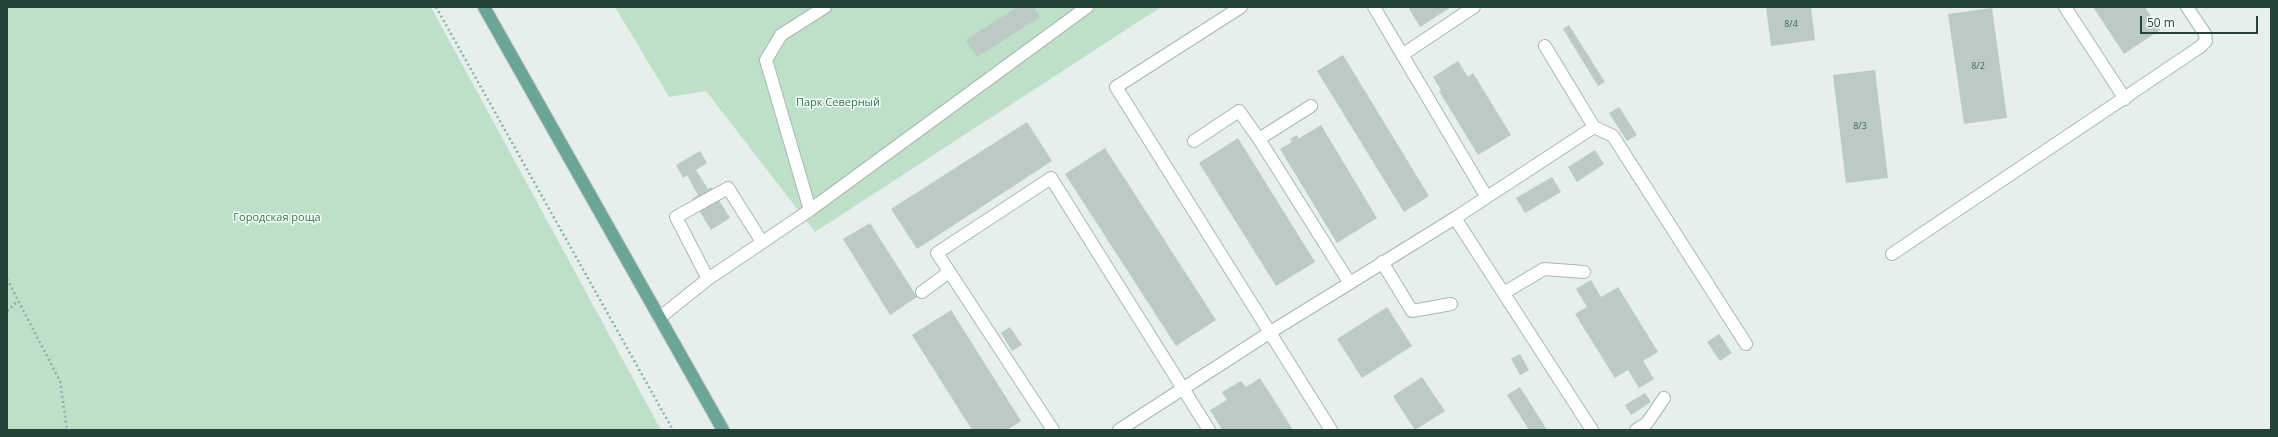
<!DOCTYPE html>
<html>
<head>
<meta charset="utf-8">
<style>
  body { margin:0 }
  #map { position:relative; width:2278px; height:437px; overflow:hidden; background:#e6efeb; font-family:"Open Sans",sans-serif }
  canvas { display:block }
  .frame { position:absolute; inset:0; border:8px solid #24423a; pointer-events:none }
  .scale { position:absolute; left:2140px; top:16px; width:118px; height:18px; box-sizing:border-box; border:2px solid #24423a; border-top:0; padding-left:5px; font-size:12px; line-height:14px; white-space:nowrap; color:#24423a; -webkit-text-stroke:3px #f7fbf9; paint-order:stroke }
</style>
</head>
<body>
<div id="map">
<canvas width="2278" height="437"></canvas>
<div class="frame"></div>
<div class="scale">50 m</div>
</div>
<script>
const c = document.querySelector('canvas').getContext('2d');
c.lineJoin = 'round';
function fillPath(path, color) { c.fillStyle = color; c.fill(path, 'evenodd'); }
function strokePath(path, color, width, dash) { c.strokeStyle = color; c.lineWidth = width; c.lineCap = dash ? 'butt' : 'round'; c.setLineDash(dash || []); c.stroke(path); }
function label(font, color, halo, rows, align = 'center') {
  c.font = font + ' "Open Sans",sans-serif'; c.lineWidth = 3; c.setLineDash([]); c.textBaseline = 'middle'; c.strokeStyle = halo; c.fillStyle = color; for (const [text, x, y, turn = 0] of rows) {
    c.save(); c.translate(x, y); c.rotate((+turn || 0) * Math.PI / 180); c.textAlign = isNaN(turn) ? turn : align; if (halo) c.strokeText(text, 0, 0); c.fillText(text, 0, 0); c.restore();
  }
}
fillPath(new Path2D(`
  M7 7H431L661 430H7Z
  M615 7H1161L815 232 706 91 669 97Z`), '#bfe0c8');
fillPath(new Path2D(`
  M1017 7H1034L1040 17 977 57 966 40Z
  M1408 7H1451L1420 27Z
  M1766 7H1811L1815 40 1771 46Z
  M2093 7H2145L2160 30 2124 54Z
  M1992 8 2007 118 1964 124 1948 14Z
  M1569 25 1605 82 1598 86 1563 29Z
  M1343 55 1429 196 1404 212 1317 71Z
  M1458 61 1468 77 1473 73 1511 135 1478 155 1439 91 1441 90 1433 77Z
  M1875 70 1888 178 1846 183 1833 75Z
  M1619 107 1637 135 1627 141 1609 113Z
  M1027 122 1052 161 917 249 891 209Z
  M1321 125 1377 218 1337 243 1280 149 1292 142 1290 139 1297 135 1298 139Z
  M1238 138 1315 262 1276 286 1199 163Z
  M1105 148 1216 320 1176 346 1065 174Z
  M1595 150 1604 164 1577 182 1568 167Z
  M700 151 707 163 696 170 708 189 711 187 730 218 711 230 692 199 698 195 687 175 683 178 676 165Z
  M1552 177 1561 192 1525 213 1516 198Z
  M870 223 917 297 890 315 843 239Z
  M1591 280 1601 297 1618 287 1658 352 1643 361 1654 379 1639 388 1628 370 1615 378 1575 314 1587 307 1576 289Z
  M1387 307 1412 346 1362 378 1337 339Z
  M951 310 1021 421 1007 430H972L912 335Z
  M1010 327 1022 345 1012 351 1001 333Z
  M1719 334 1732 353 1720 361 1707 342Z
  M1520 354 1529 370 1520 375 1511 359Z
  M1422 377 1445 411 1415 430 1393 396Z
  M1260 378 1293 430H1222L1210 410 1227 400 1222 392 1241 381 1246 387Z
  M1520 387 1547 430H1529L1507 395Z
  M1645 393 1651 402 1631 415 1625 405Z`), '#bbcac4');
const minor = new Path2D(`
  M1241 7 1116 87 1331 430
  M1374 7 1486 196
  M2065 7 2125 99
  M1545 46 1594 127 1613 136 1746 344
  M1402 55 1474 7
  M1259 139 1311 106
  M1194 141 1239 111 1259 139 1349 282
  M810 210 766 60 781 35 825 7
  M1455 218 1592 430
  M1892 254 2200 47 2206 41 2205 34 2187 7
  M1382 262 1412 311 1451 304
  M708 279 676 217 728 188 762 242
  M1507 291 1544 269 1584 272
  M922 292 949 272
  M659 318 708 279 810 210 1087 7
  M1053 430 937 253 1051 178 1209 430
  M1119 430 1269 333 1455 218 1594 127
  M1636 430 1647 423 1664 398`);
const major = new Path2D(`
  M484 7 723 430`);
strokePath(minor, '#a8b8b2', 14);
strokePath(major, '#c2cac8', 14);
strokePath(new Path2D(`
  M436 7 673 430
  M7 279 60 381 67 430
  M7 311 18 301`), '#86b3a5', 2.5, [2, 3]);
strokePath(minor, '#fff', 12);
strokePath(major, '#6aa596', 12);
label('9px', '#4a645c', null, [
  ["8/4",1791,24],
  ["8/2",1978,66],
  ["8/3",1860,126]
]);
label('11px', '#2d7a4b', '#f7fbf9', [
  ["Парк Северный",838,103],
  ["Городская роща",277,218]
]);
</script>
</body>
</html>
